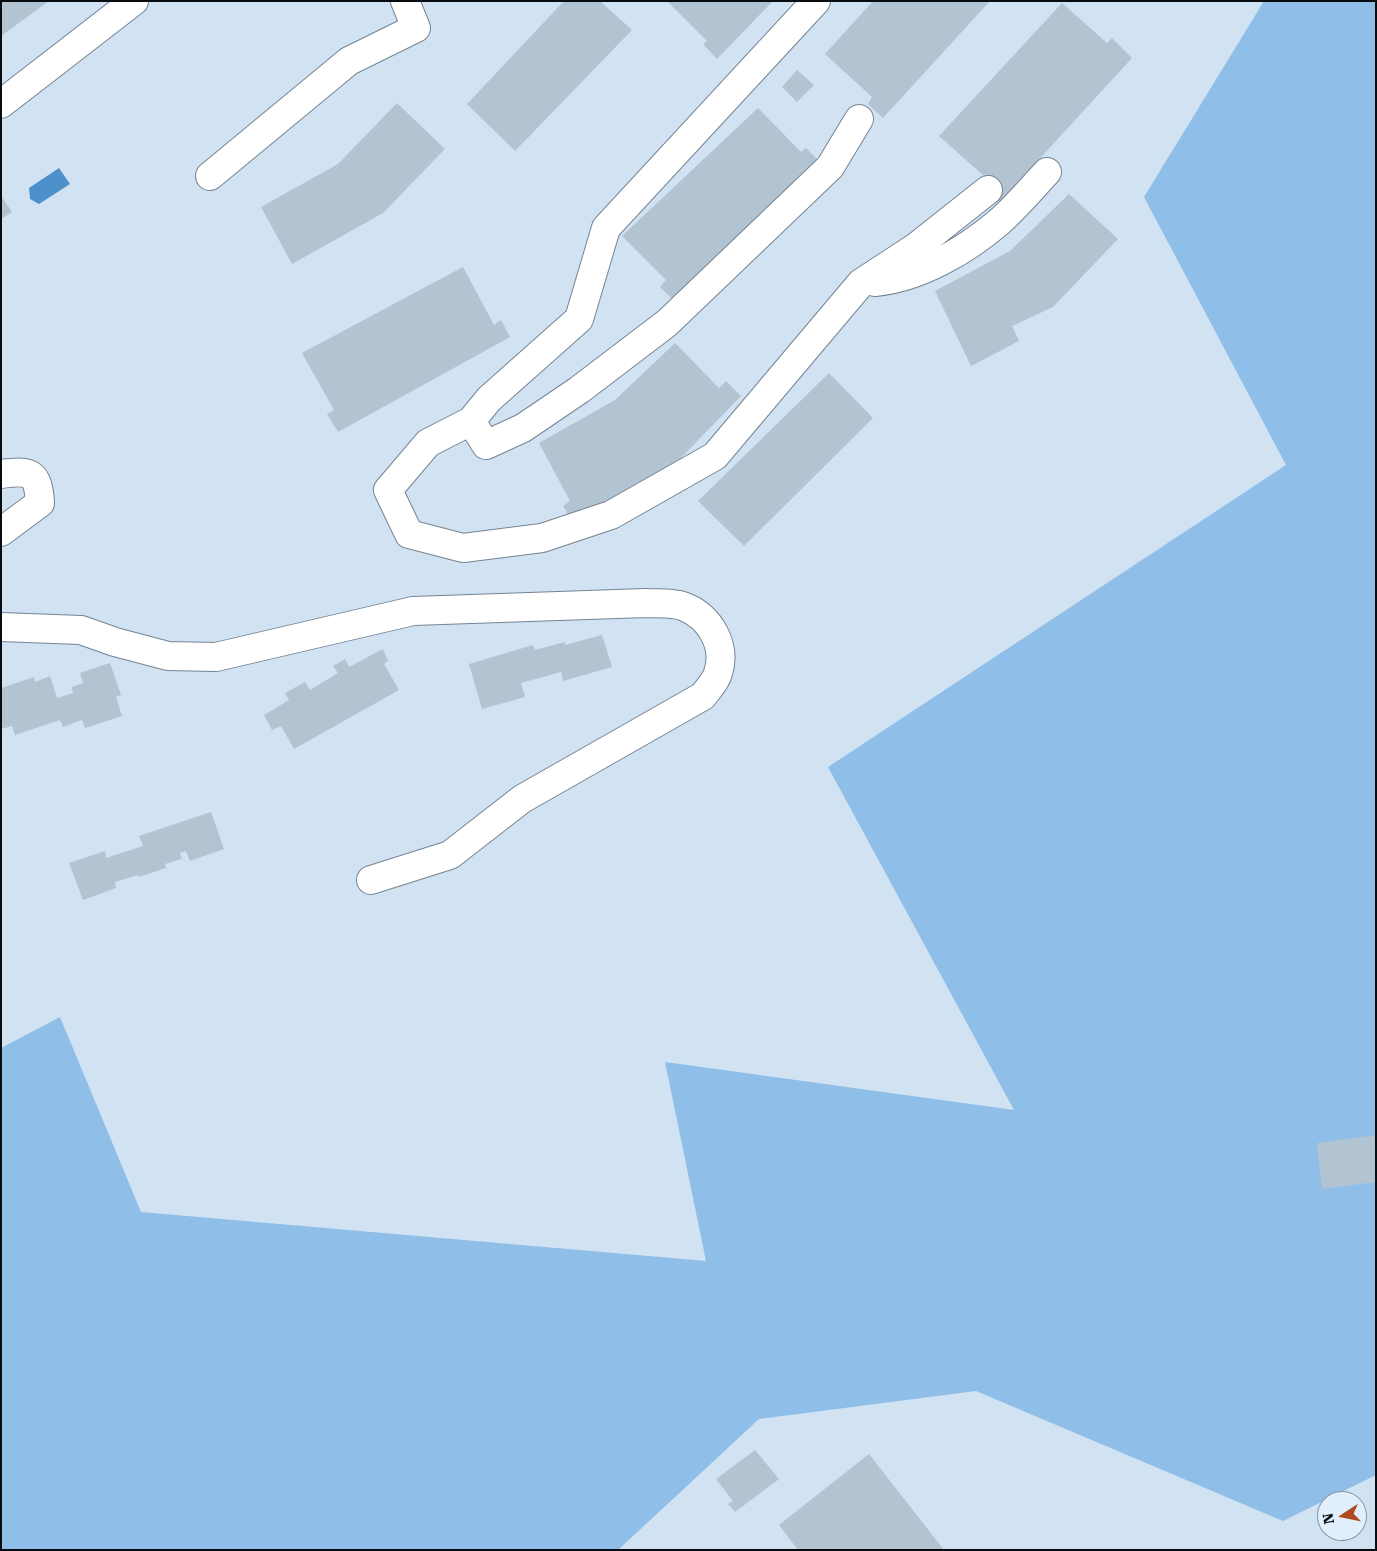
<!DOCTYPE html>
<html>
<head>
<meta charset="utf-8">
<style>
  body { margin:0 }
  #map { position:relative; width:1377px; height:1551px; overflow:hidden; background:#d1e2f2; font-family:"Roboto Serif",serif }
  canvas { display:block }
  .frame { position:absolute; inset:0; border:2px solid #070c11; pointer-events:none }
  .north { position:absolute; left:1317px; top:1491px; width:50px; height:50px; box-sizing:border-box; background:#e1effc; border:1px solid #8a949e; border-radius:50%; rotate:259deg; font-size:14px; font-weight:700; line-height:20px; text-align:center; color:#070c11 }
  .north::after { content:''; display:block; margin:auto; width:18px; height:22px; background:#b04a1f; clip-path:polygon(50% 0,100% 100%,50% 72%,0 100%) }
</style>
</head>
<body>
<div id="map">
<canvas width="1377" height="1551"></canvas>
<div class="frame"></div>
<div class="north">N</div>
</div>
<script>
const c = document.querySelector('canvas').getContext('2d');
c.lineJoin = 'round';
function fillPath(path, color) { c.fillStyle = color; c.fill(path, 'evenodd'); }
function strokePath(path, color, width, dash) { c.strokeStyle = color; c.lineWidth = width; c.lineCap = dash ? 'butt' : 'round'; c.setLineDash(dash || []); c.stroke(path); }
fillPath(new Path2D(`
  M1264 1H1376V1475L1283 1521 976 1391 759 1419 618 1550H1V1048L60 1017 141 1212 706 1261 665 1062 1014 1110 828 767 1286 465 1144 197Z`), '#8fbee8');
fillPath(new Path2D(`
  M59 168 70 184 39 204 30 199 29 188Z`), '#4d91cb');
fillPath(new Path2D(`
  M1 1H49L1 36Z
  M564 1H600L632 30 515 151 467 104Z
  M667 1H773L717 59 703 44 707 41Z
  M873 1H990L883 118 868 104 872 97 825 54Z
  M1062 3 1107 43 1112 38 1132 58 1000 202 979 182 984 176 939 136Z
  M797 70 814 85 797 102 782 87Z
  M397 103 445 149 383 213 292 264 261 207 338 164Z
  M758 108 801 152 806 148 824 166 677 303 660 287 666 280 622 236Z
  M1069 194 1118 239 1053 307 1012 326 1019 341 971 366 935 291 1010 251Z
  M1 196 12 212 1 219Z
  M463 267 494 325 501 320 510 337 338 432 327 414 334 410 302 353Z
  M675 343 719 388 726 381 741 396 672 467 572 522 563 506 570 501 539 443 615 400Z
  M829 373 873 418 744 546 698 501Z
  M602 635 612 667 563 681 561 672 521 683 525 697 482 709 469 664 533 645 535 650 565 642V645Z
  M383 649 388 661 384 664 399 690 294 749 281 726 272 730 264 715 289 700 285 693 305 682 310 690 338 673 333 666 345 659 349 667Z
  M110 663 121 695 116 697 122 716 85 728 82 720 63 727 60 720 15 735 12 726 1 729V688L34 677 35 682 50 676 57 698 73 693 72 687 83 683 80 673Z
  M211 812 224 849 190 861 186 851 180 853 182 859 165 864 166 868 139 877 138 875 115 882 116 888 83 900 69 863 105 851 106 858 143 846 139 836Z
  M1376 1135V1182L1322 1189 1317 1143Z
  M755 1450 779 1479 735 1512 728 1504 733 1501 716 1479Z
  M869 1454 944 1550H798L779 1525Z`), '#b2c3d2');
const minor = new Path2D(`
  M816 1 606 228 579 319 489 399 471 421 486 445 523 428 579 390 667 323 830 167 859 119
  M1 104 134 1
  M210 176 349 61 416 28 405 1
  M875 282C919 278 965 251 999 222 1016 207 1031 189 1047 172
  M471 421 428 443 388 490 409 534 463 548 542 538 611 515 715 456 861 283 916 247 988 190
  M1 474C31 470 38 472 40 503L1 532
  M1 627 81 630 115 642 168 656 216 657 413 611 646 603C657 604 674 602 685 607 710 617 727 646 718 673 716 681 708 689 703 696L522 799 450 855 371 880`);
strokePath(minor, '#758493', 30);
strokePath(minor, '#fff', 28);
</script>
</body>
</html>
